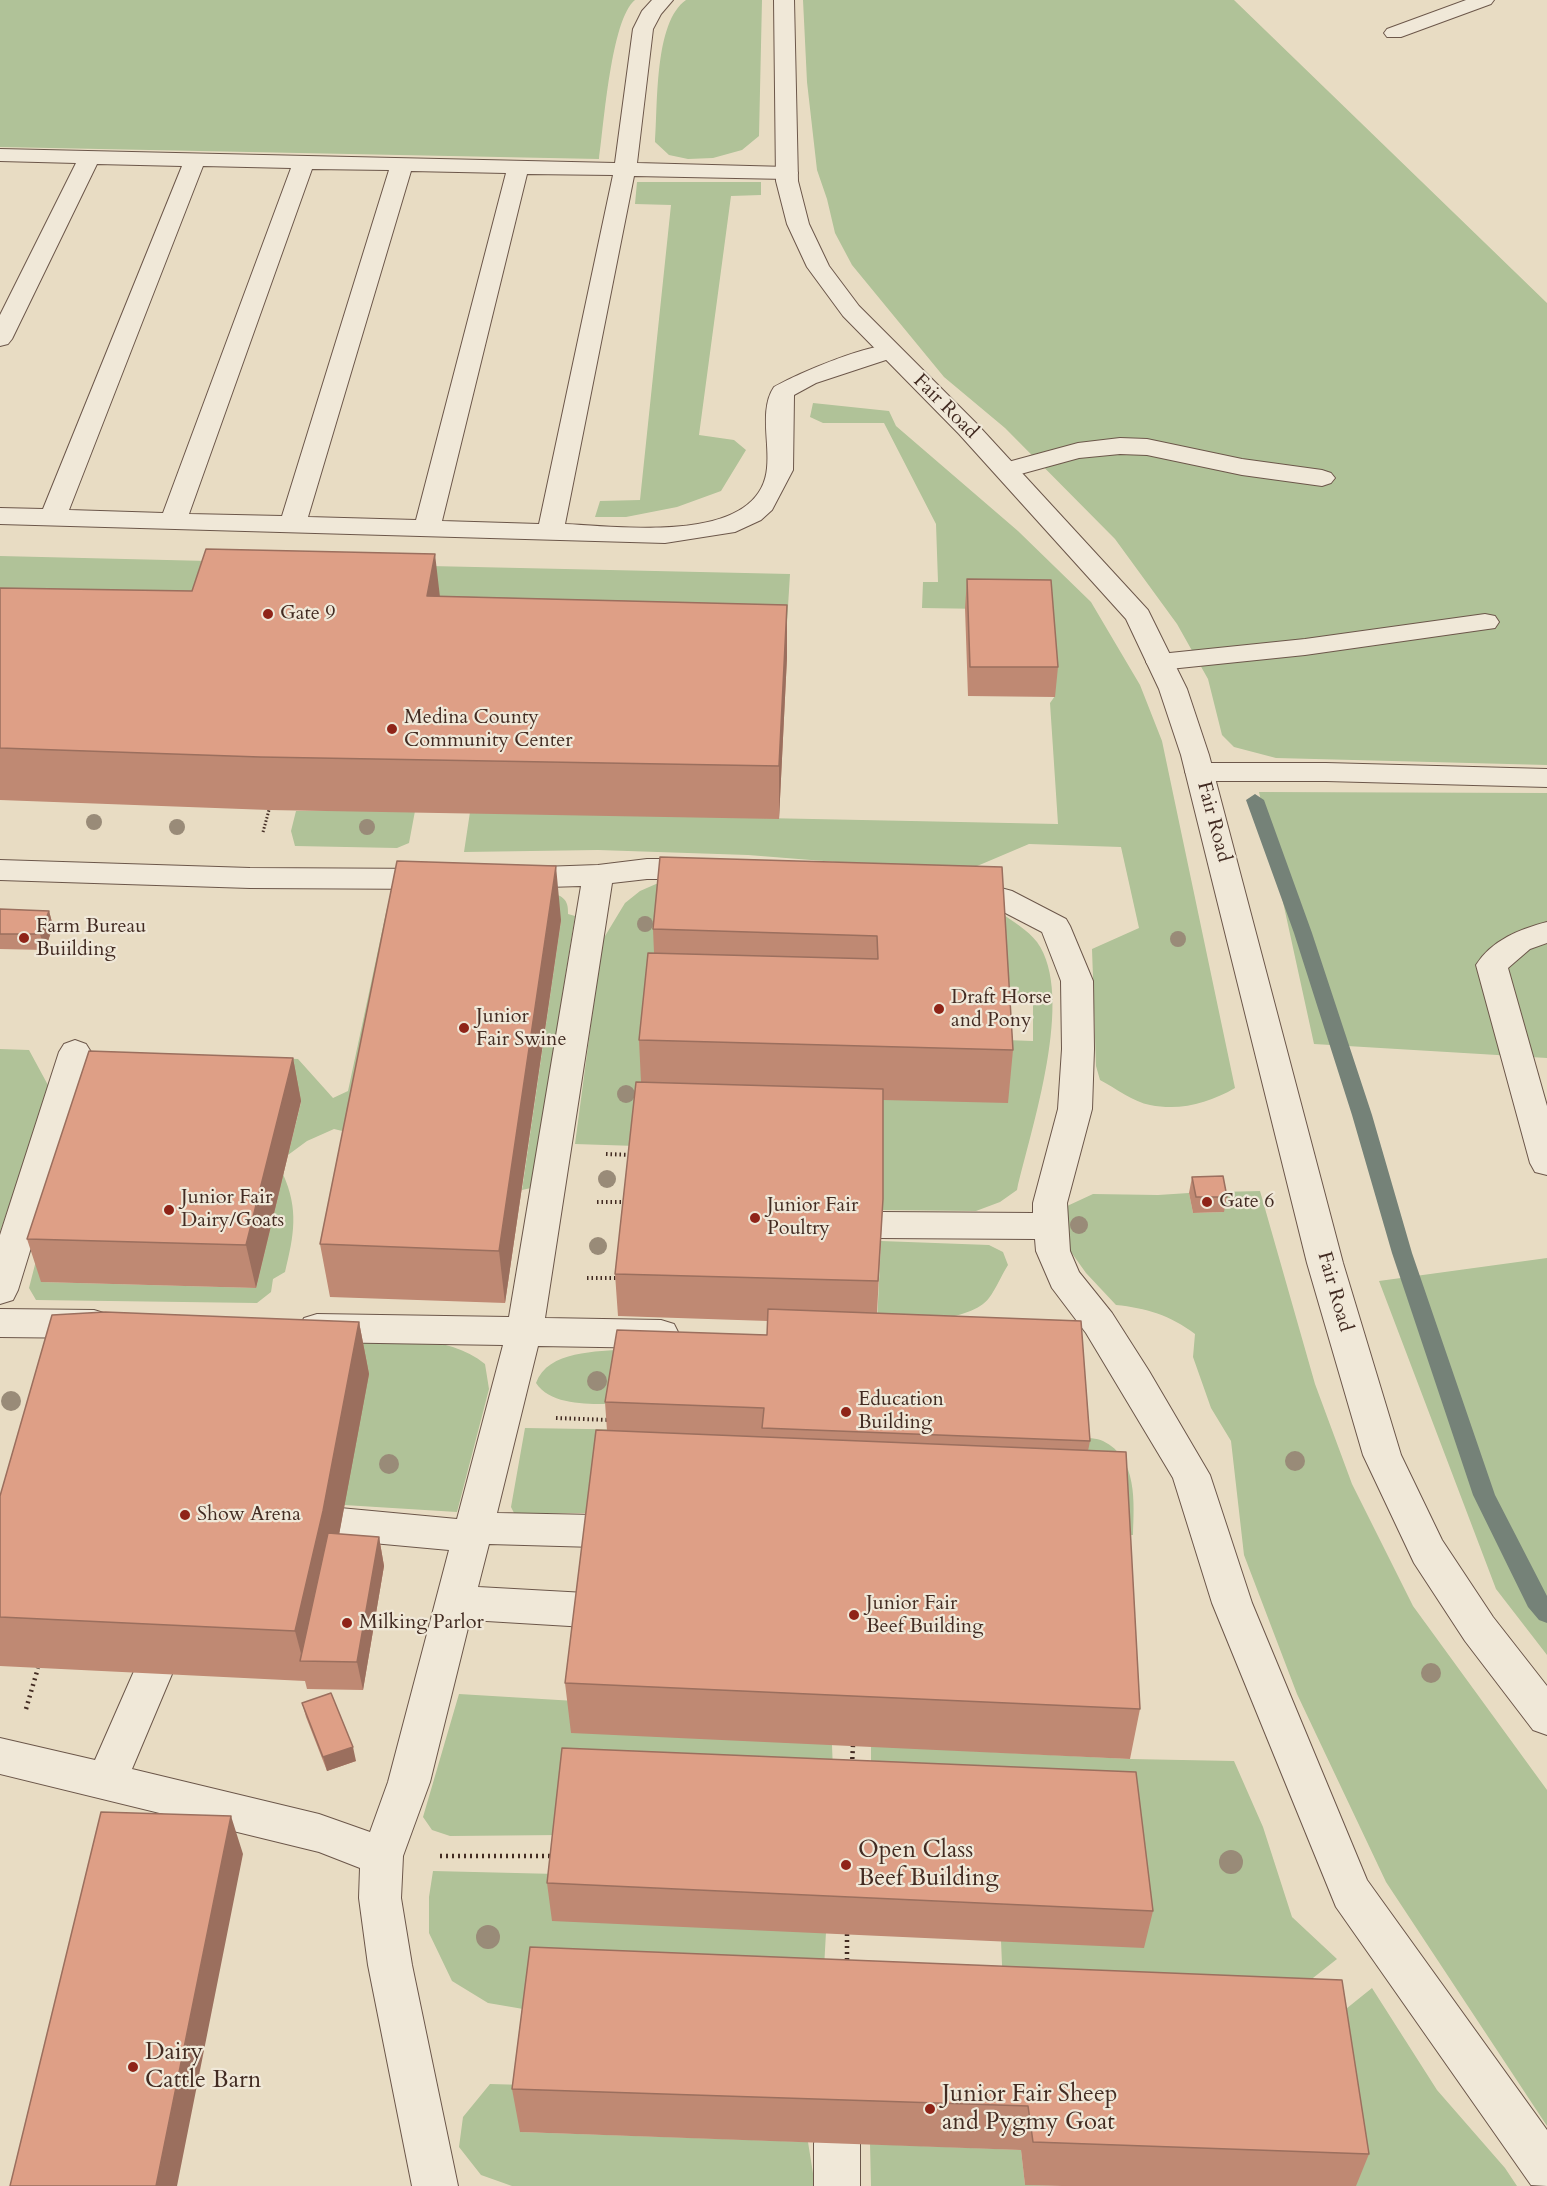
<!DOCTYPE html>
<html>
<head>
<meta charset="utf-8">
<style>
  body { margin:0 }
  canvas { display:block; background:#e8dcc3 }
</style>
</head>
<body>
<canvas width="1547" height="2186"></canvas>
<script>
const c = document.querySelector('canvas').getContext('2d');
c.lineJoin = 'round';
function fillPath(path, color) { c.fillStyle = color; c.fill(path, 'evenodd'); }
function strokePath(path, color, width, dash) { c.strokeStyle = color; c.lineWidth = width; c.lineCap = dash ? 'butt' : 'round'; c.setLineDash(dash || []); c.stroke(path); }
function label(font, color, halo, rows, align = 'center') {
  c.font = font + ' Cardo,serif'; c.lineWidth = 4.5; c.setLineDash([]); c.textBaseline = 'middle'; c.strokeStyle = halo; c.fillStyle = color; for (const [text, x, y, turn = 0] of rows) {
    c.save(); c.translate(x, y); c.rotate((+turn || 0) * Math.PI / 180); c.textAlign = isNaN(turn) ? turn : align; if (halo) c.strokeText(text, 0, 0); c.fillText(text, 0, 0); c.restore();
  }
}
fillPath(new Path2D(`
  M0 0H635C611 19 604 125 599 159L0 147Z
  M686 0H762L759 136 742 150 713 158 688 159 669 155 655 142C658 105 654 22 686 0Z
  M803 0H1234L1547 303V765L1276 758 1234 747 1222 735 1208 679 1177 624 1115 539 1005 428 944 377 852 265 835 233 827 199 817 170 807 82Z
  M637 182H761V195L731 196 699 435 734 440 746 450 721 491 677 507 626 517H595L600 501 640 500 671 205 635 204Z
  M813 403 889 411 896 426 1018 531 1091 602 1140 685 1162 741 1235 1088C1209 1103 1181 1111 1150 1105 1134 1102 1115 1088 1100 1080L1096 1066 1092 949 1139 928 1121 847 1029 844 963 872 748 855 598 850 464 852 470 812 1058 824 1050 703 1055 696 1049 610 922 608 923 582H938L936 524 884 423H823L810 417Z
  M0 556 292 563 281 603 0 612Z
  M385 565 790 574 787 623 709 621 433 648Z
  M1259 792 1547 793V1058L1314 1044Z
  M296 811H415L409 843 397 848 295 846 291 831Z
  M686 881 1001 913C1012 921 1028 930 1037 942 1076 996 1031 1129 1017 1190L1000 1202 976 1211 881 1210 636 1146 575 1144 602 941 625 903 640 891 656 884ZM1002 990 1010 1000 1033 1001V1041L1005 1040Z
  M547 892C561 895 569 898 568 914L575 916 531 1188 522 1190 561 920 363 1136 334 1129 307 1141 288 1155 301 1102 63 1147 92 1051 298 1059 333 1098 348 1091 387 908 423 907Z
  M0 1049 29 1050 49 1087 0 1232Z
  M283 1174C299 1210 294 1235 285 1272L273 1279 271 1292 257 1303 36 1300 29 1288 41 1241V1282L256 1288Z
  M1260 1191 1315 1384 1352 1484 1413 1606 1547 1790V2126L1386 1882 1297 1694 1244 1555 1231 1441 1211 1408 1193 1357 1195 1334C1170 1315 1146 1308 1116 1305L1086 1273 1061 1238 1065 1207 1093 1194 1158 1195 1189 1193 1193 1213 1224 1212 1220 1192Z
  M881 1241 989 1245 1003 1252 1008 1265C1001 1276 996 1289 989 1298 971 1322 904 1323 877 1323Z
  M1547 1258V1655L1496 1589 1379 1281Z
  M341 1336C387 1340 447 1333 485 1364L489 1389 457 1512 344 1505Z
  M627 1349 615 1404C590 1404 551 1406 536 1383 548 1350 597 1352 627 1349Z
  M525 1428 1080 1437C1087 1438 1097 1438 1103 1441 1138 1458 1134 1503 1133 1535L598 1513H514L511 1507Z
  M459 1694 575 1701 832 1745 834 1798 562 1835 450 1836 432 1830 423 1817Z
  M871 1746 1130 1759 1234 1761 1263 1827 1292 1917 1337 1959 1256 2023 1004 2012 1001 1941 871 1799Z
  M433 1871 557 1874 826 1932 822 2004 535 2011 488 2003 452 1981 429 1933V1897Z
  M1372 1988 1437 2090 1505 2168 1517 2186H1350L1326 2025Z
  M490 2084 526 2085 520 2132 808 2142 815 2186H512L481 2175 459 2147 463 2117Z
  M870 2144 1021 2150 1025 2185 1062 2186H871Z`), '#b0c298');
fillPath(new Path2D(`
  M1255 794 1264 800 1312 933 1372 1115 1412 1253 1495 1495 1547 1596V1623L1539 1620 1528 1607 1473 1495 1392 1253 1352 1115 1294 933 1246 800Z`), '#758278');
const lane = new Path2D(`
  M652 0H673L661 14 653 29 637 163 787 167 795 168 798 173 795 178 787 179 634 176 565 524C617 526 760 546 767 468 770 443 759 409 774 387 797 374 875 340 898 346L902 351 898 356 816 383 794 395 793 470 772 510 761 520 735 532 665 543 0 524V508L43 509 182 166 97 164 12 339 8 344 0 346V315L76 163 0 161V149L615 163 633 29 642 11ZM203 166 291 168 163 513 69 510ZM312 169 389 170 282 516 189 514ZM411 171 506 173 416 520 308 517ZM527 174 613 175 539 524 442 521Z
  M1466 0H1494L1491 4 1401 37H1387L1384 33 1387 29Z
  M1120 438 1147 439 1242 459 1322 470 1331 473 1335 478 1331 483 1322 486 1242 475 1147 455 1120 454 1079 458 1006 478 997 475 993 470 997 465 1078 443Z
  M1485 614 1495 616 1499 622 1495 628 1305 655 1160 670 1150 668 1146 662 1150 656 1160 654 1305 639Z
  M1200 763H1326L1547 769V787L1326 781H1200L1190 778 1185 772 1190 766Z
  M647 859H704L715 862 719 869 715 876 704 879H647L612 883 545 1318 661 1320 674 1324 679 1334 674 1344 661 1348 538 1346 497 1513 595 1515 609 1520 614 1531 609 1542 595 1547 489 1544 478 1587 586 1593 600 1598 606 1610 600 1622 586 1627 470 1620 430 1782 403 1856 401 1898 412 1965 458 2186H412L368 1965 359 1898 360 1868 319 1852 0 1774V1738L95 1760 138 1662 152 1656 166 1662 172 1674 132 1769 319 1814 370 1832 388 1782 449 1550 340 1540 326 1535 321 1524 326 1513 340 1508 457 1519 503 1345 317 1342 304 1338 299 1328 304 1318 317 1314 509 1317 581 886 513 888 502 885 498 878 502 871 513 868 598 865Z
  M0 860 250 868 437 869 448 872 452 879 448 886 437 889 250 888 0 880Z
  M961 877 1012 891 1066 919 1070 926 1093 981 1094 1049 1092 1109 1067 1203 1070 1251 1079 1272 1112 1313 1149 1371 1210 1475 1252 1603 1367 1880 1547 2130V2186L1531 2185 1336 1907 1212 1603 1173 1478 1086 1333 1052 1288 1036 1251 1035 1239 881 1238 869 1234 864 1225 869 1216 881 1212 1033 1213V1203L1058 1109 1062 1049 1061 981 1042 932 990 905 950 894 946 887 950 880Z
  M1547 922V943L1530 949 1508 968 1547 1106V1175L1535 1172 1530 1163 1476 965C1492 940 1520 929 1547 922Z
  M75 1040 86 1044 91 1052 18 1290 13 1300 0 1304V1235L59 1052 64 1044Z
  M0 1309 94 1310 107 1314 112 1324 107 1334 94 1338 0 1337Z
  M837 2120 853 2127 860 2143V2186H814V2143L821 2127Z`);
const street = new Path2D(`
  M774 0H794L798 181 809 224 829 266 859 306 977 424 1148 610 1187 689 1209 755 1343 1263 1401 1455 1442 1540 1493 1617 1547 1686V1735L1533 1730 1465 1641 1414 1563 1363 1455 1307 1263 1181 755 1159 689 1126 619 959 434 843 316 807 267 787 224 776 181Z`);
strokePath(lane, '#6c574a', 2);
strokePath(street, '#6c574a', 2);
strokePath(new Path2D(`
  M263 832 269 810`), '#422b22', 3, [1.5, 2]);
strokePath(new Path2D(`
  M606 1154 632 1155
  M597 1202H626
  M587 1278H618
  M556 1418 609 1420`), '#422b22', 4, [1.5, 3]);
strokePath(new Path2D(`
  M26 1709 38 1668
  M852 1765 853 1745
  M440 1856H553
  M847 1934V1964`), '#422b22', 4.5, [2, 4]);
fillPath(lane, '#f0e8d8');
fillPath(street, '#f0e8d8');
c.fillStyle = '#998b78';
for (const [x, y, r] of [
  [94,822,8],
  [177,827,8],
  [367,827,8],
  [645,924,8],
  [1178,939,8],
  [626,1094,9],
  [607,1179,9],
  [1079,1225,9],
  [598,1246,9],
  [597,1381,10],
  [11,1401,10],
  [1295,1461,10],
  [389,1464,10],
  [1431,1673,10],
  [1231,1862,12],
  [488,1937,12]
]) { c.beginPath(); c.arc(x, y, r, 0, 2 * Math.PI); c.fill(); }
fillPath(new Path2D(`
  M967 579 1058 667 1055 697 968 696 965 608Z
  M0 588 440 596 787 605V657L779 819 269 810 0 800Z
  M1002 867 1013 1050 1008 1103 883 1100V1199L877 1313 1090 1441 1088 1451 1140 1709 1130 1759 571 1733 565 1683 607 1431 605 1402 767 1335 768 1321 618 1316 615 1274 641 1082 639 1040 654 953 653 929Z
  M0 909 49 911 53 926 45 950 0 949Z
  M561 920 505 1303 330 1297 320 1244Z
  M293 1058 301 1101 256 1288 41 1282 27 1239Z
  M1192 1177 1227 1197 1224 1212 1193 1213 1189 1193Z
  M359 1322 369 1374 339 1534 379 1537 384 1566 363 1690 307 1689 305 1681 0 1666V1496Z
  M302 1703 356 1761 327 1771 306 1717Z
  M547 1883 1153 1911 1144 1948 552 1921Z
  M530 1947 1369 2154 1356 2186H1062L1025 2185 1021 2150 520 2132 512 2089Z`), '#bf8973');
fillPath(new Path2D(`
  M435 554 441 606 427 596Z
  M787 605V657L779 819V766Z
  M556 866 561 920 505 1303 499 1251Z
  M49 911 53 926 45 950 40 934Z
  M293 1058 301 1101 256 1288 246 1245Z
  M359 1322 369 1374 334 1562 303 1661 295 1631Z
  M379 1537 384 1566 363 1690 357 1662Z
  M353 1747 356 1761 327 1771 323 1757Z
  M231 1816 243 1854 177 2186H156Z`), '#9b6f5e');
const building = new Path2D(`
  M206 549 435 554 427 596 787 605 779 766 260 757 0 748V588L192 591Z
  M967 579 1051 580 1058 667H970Z
  M660 857 1002 867 1013 1050 639 1040 648 953 878 959 877 936 653 929Z
  M397 861 556 866 499 1251 320 1244Z
  M0 909 49 911 40 934H0Z
  M89 1051 293 1058 246 1245 27 1239Z
  M636 1082 883 1089V1199L878 1281 615 1274Z
  M1223 1176 1227 1197H1196L1192 1177Z
  M768 1309 1081 1321 1090 1441 762 1428 764 1408 605 1402 617 1330 767 1335Z
  M105 1312 359 1322 323 1511 295 1631 0 1617V1496L52 1315Z
  M596 1430 1126 1452 1140 1709 565 1683Z
  M328 1533 379 1537 357 1662 300 1661Z
  M331 1693 353 1747 323 1757 302 1703Z
  M562 1748 1136 1772 1153 1911 547 1883Z
  M101 1812 231 1816 156 2186H10Z
  M530 1947 1342 1980 1369 2154 1033 2142 1028 2106 512 2089Z`);
fillPath(building, '#de9f86');
strokePath(building, '#9b6f5e', 1.5);
for (const [x, y, r, color] of [
  [268,614,6,"#8f2418"],
  [392,729,6,"#8f2418"],
  [24,938,6,"#8f2418"],
  [939,1009,6,"#8f2418"],
  [464,1028,6,"#8f2418"],
  [1207,1202,6,"#8f2418"],
  [169,1210,6,"#8f2418"],
  [755,1218,6,"#8f2418"],
  [846,1412,6,"#8f2418"],
  [185,1515,6,"#8f2418"],
  [854,1615,6,"#8f2418"],
  [347,1623,6,"#8f2418"],
  [846,1865,6,"#8f2418"],
  [133,2067,6,"#8f2418"],
  [930,2109,6,"#8f2418"]
]) { const dot = new Path2D(); dot.arc(x, y, r, 0, 2 * Math.PI); c.fillStyle = color; c.fill(dot); strokePath(dot, '#f0e8d8', 2); }
label('20px', '#422b22', '#f0e8d8', [
  ["Fair Road",945,407,45],
  ["Fair Road",1213,822,75],
  ["Fair Road",1334,1292,74]
]);
label('20px', '#422b22', '#f0e8d8', [
  ["Gate 9",280,614],
  ["Medina County",404,718],
  ["Community Center",404,741],
  ["Farm Bureau",36,927],
  ["Buiilding",36,950],
  ["Draft Horse",951,998],
  ["and Pony",951,1021],
  ["Junior",476,1017],
  ["Fair Swine",476,1040],
  ["Junior Fair",181,1198],
  ["Dairy/Goats",181,1221],
  ["Gate 6",1219,1202],
  ["Junior Fair",767,1206],
  ["Poultry",767,1229],
  ["Education",858,1400],
  ["Building",858,1423],
  ["Show Arena",197,1515],
  ["Junior Fair",866,1604],
  ["Beef Building",866,1627],
  ["Milking Parlor",359,1623]
], 'left');
label('24px', '#422b22', '#f0e8d8', [
  ["Open Class",858,1851],
  ["Beef Building",858,1879],
  ["Dairy",145,2053],
  ["Cattle Barn",145,2081],
  ["Junior Fair Sheep",942,2095],
  ["and Pygmy Goat",942,2123]
], 'left');
</script>
</body>
</html>
